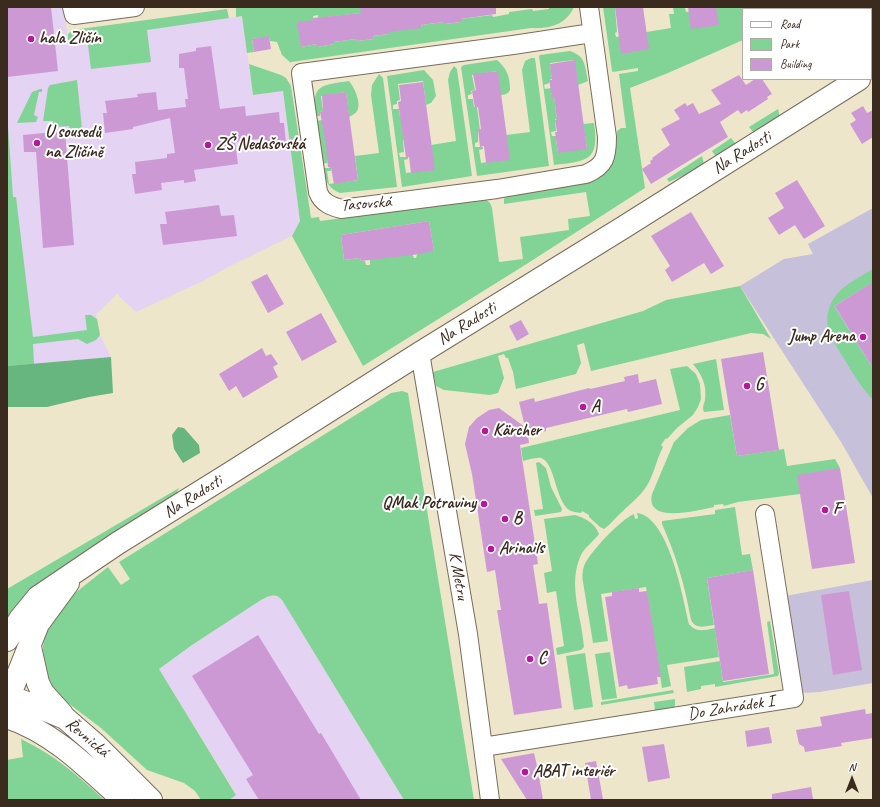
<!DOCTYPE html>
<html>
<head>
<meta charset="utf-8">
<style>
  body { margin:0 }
  #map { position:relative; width:880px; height:807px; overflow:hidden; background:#eee6cb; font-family:Caveat,sans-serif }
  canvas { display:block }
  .frame { position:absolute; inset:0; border:8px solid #3b2a1e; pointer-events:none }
  .legend { position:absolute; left:742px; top:8px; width:130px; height:72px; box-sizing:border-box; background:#fff; border:1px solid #b1aaa5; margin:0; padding:5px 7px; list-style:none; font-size:12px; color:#3b2a1e }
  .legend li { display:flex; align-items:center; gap:8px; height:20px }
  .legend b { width:20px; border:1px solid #b1aaa5 }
  .north { position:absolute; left:832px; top:759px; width:40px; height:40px; -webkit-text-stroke:3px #fff; paint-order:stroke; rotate:0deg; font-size:11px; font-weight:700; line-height:16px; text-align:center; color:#3b2a1e }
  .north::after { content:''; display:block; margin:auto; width:14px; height:18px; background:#3b2a1e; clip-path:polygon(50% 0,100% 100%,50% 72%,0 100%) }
</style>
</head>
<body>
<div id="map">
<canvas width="880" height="807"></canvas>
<div class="frame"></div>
<ul class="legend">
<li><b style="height:5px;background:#fff"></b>Road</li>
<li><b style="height:11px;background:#81d496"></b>Park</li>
<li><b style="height:11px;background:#cd99d4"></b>Building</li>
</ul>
<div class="north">N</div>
</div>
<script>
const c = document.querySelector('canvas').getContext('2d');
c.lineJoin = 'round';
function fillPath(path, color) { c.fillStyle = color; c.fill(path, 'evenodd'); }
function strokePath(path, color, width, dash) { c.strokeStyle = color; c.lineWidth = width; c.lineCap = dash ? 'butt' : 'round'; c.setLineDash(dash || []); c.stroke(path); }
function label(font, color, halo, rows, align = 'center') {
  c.font = font + ' Caveat,sans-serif'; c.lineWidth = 4; c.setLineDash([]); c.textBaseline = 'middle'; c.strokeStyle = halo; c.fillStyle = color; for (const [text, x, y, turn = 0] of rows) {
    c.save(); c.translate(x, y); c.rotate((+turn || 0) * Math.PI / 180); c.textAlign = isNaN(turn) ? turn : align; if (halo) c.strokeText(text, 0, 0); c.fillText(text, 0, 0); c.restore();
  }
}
fillPath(new Path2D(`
  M7 7H64L68 40 242 16 253 95 283 91 300 221 292 236 228 267 203 281 136 312 117 294 96 315 100 335 111 357 7 366Z
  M271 596 280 597 282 600 404 800H229L236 794 159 669 192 645 261 600Z`), '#e4d3f2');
fillPath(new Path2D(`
  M873 208V498L841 442 740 286 784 259 813 254 808 244Z
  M873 580V683L820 692 802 693 785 596Z`), '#c6c0da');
fillPath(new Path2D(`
  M240 7H385L361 13 318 18V15L313 16 314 20 301 47 317 44V47L334 44V42L356 39 357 41 374 39 373 36 389 34V30L422 27 421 25 444 22 445 24 461 22V19L492 15 493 17 509 14V12L532 9 533 11 549 9V7H574C566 25 549 29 531 28L291 62V63L282 55 277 42 270 41 269 37 252 39 254 52 247 53 242 16 236 17V8Z
  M603 7H615L617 32 615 33 616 37 671 28 669 14H674L673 7H687L685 8 686 12 722 7H816L813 9H743V40L668 73 630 88 645 188 525 265 363 366 292 236 300 221 283 91 253 95 249 64 281 75 286 78 291 86 311 218 319 217 320 221 485 199 490 203 492 208 499 262 523 259 520 237 569 230 568 219 590 216 586 192 504 204V199L509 193 612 160 616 146 617 131 621 128H626L619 74 638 71V68L613 72 612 71ZM429 221 434 251H418L416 258H414L412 254 370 259V265H366L365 261H361L360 258 344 260 341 235Z
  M227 9 229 18 147 30 151 62 91 69 87 37 68 40V34L73 30Z
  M570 51C586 56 585 67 588 81L578 85 574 60 550 63 552 79 549 80V83L544 85 545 89 551 88 552 96H554L557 119H555L556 131 551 132 552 136H557L556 140 558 152 587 148 583 124 594 123C600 162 586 161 554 165L539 56 540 55Z
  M531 58H535L549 166 477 176 461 67 464 65 497 60C507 69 510 76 510 90 508 94 505 95 500 95L497 71 472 75 475 90 471 91 472 94 468 95V99H473L474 107H477L480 130H478V142L475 143V147H483V149L479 150 481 163 509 159 506 135 530 132 522 70 525 61Z
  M454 66 457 69 472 176 402 187 387 76 424 70 433 80 436 96 431 103 426 105 423 81 398 84 400 100 397 101V104L393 105V109H399L400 117H403L405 140H403L404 152 399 153 400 157H408V159L404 160 406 173 434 169 431 145 456 141 448 80 450 72Z
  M379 74 383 78 397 187 340 193C329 189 324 180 323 168H331V171H327L329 184 358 180 355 156 379 153 371 95 372 85Z
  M77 80 82 129 81 131 70 132 69 126 54 127 53 121H43L48 88 50 85Z
  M349 81C354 87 362 103 357 111 355 114 352 115 349 117L346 92 321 96 323 111 320 112V116H316C310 84 323 85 349 81Z
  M40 89H42V92H39L34 115 38 117 36 122 17 123 32 92Z
  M778 109 780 117 754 133 749 127Z
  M7 112 13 197H16L33 337 87 330 85 315H91L97 319 100 335 96 340 87 344 78 339 33 344 34 364 7 366Z
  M322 120 329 151 327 163 322 164 316 121Z
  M731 138 736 144 716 157 712 151Z
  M702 156 704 164 691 172 669 182 667 179Z
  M873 269V282L834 306 873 369V400C861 387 852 372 843 357 838 349 832 340 829 330 825 320 828 307 834 298 843 285 860 277 873 269Z
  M740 286 771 339 763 334 751 333 591 371 584 343 577 345 581 363 576 374 516 389 513 372 508 358H506L504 354 498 356 504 378 498 393 490 395 444 390 436 386 433 372 643 311 666 300Z
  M716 359 724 410 704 412C702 408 704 404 705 400 707 385 702 375 693 364Z
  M687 366 696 374 700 384 701 399 698 407 693 415 677 428 667 439 666 438 661 445 663 447C657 458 655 470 649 482 643 494 632 502 622 512 616 517 611 524 604 529L600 527 589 517V515L582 511 581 513C577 512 572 512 569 510 555 500 555 462 541 458 536 457 528 460 523 461L521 448 680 410 670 369Z
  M402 391 408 393 474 800H404L282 600C276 592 268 596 261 600L192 645 159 669 236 795 229 800H201L195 791 184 783 147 770 101 728 68 703 53 687 44 668 43 647 46 632 61 609 75 593 108 567 121 585 130 579 119 562 391 393Z
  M730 415 737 456 784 449 787 466 835 459 840 468 800 494 738 502 724 506 723 504 714 505V507C698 510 645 525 652 494L674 442 688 428 701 420Z
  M539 462 546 468 551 487 562 509 561 512 535 516 534 510 543 509 536 463Z
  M179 488 175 496 27 593 7 617V589Z
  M735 507 742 555 750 554 753 570 707 578 714 625C705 626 696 630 691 620 685 586 676 555 662 524V521L715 514V510Z
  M637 513C669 517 683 598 689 624 696 633 705 630 715 628L719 657 667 665 671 686 662 688 646 587 601 594 608 641 593 643 583 582C582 577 582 572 584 566 589 553 621 519 634 514L635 519 638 518Z
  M575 515C585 518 595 523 599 534 594 541 585 547 581 555 567 585 582 616 584 647L581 650 557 655 556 648 564 646 556 591 547 593 544 573 552 571 544 519Z
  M770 621 779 673 778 676 715 687V684L701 686V689L687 692 684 667 720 661 723 682 774 674 767 622Z
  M610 652 617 698 602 700 595 654Z
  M585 653 593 707 574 710 566 656Z
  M673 690 674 693 601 705V702Z
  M675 699V706L673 708 655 711 654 702Z
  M21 739C53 754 79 776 104 800H7V760L23 757Z`), '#81d496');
fillPath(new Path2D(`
  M111 357 113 393 89 397 47 407H7V366Z
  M178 427 184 428 199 445 200 453 183 463 174 449 172 435Z`), '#68b67f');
fillPath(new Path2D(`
  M7 7H51L58 71 7 77Z
  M373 7H496V14L461 19V22L444 24V22L421 25 422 28 389 32V34L373 36 374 39 357 41 356 39 334 42V44L317 47V44L301 47 297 22 314 20 313 18 361 13 360 8Z
  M615 7H643L649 49 621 54Z
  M688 7H716L719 25 691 29Z
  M269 36 271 49 254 52 252 39Z
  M211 46 220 109 245 106 246 116 279 112 280 123H284L286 143 259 146 258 139 235 142 238 164 194 170 196 181 184 183V180L161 183 162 190 135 194 132 174H136L135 162 167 158V154L175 153 170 118 133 127V129L105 133 103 113H107L105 101 138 97 137 94 156 92 158 110 186 107 185 99H188L184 68H179V54L196 51V48Z
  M575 60 587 149 558 153 555 132H557L555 120 557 119 554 97H552L549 80H552L550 64Z
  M498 71 510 160 486 163 484 146 480 147 478 130 481 129 478 107 475 108 472 91 476 90 473 74Z
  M739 75 746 85 755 79H762L772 94 767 97 768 99 748 112 747 110 741 114 738 110 720 122 728 137 651 184 642 169 651 163 650 161 653 159 652 158 670 145 661 129 680 119 674 110 685 103 687 106 693 103 699 114 721 104 711 90Z
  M423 82 435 170 411 173 409 157 406 158 398 102 401 101 399 85Z
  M346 92 358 180 334 184 331 168 328 167 326 150 327 151 320 112 323 111 322 95Z
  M863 106 867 113 873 110V137L862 144 850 124 856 120 851 113Z
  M65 131 74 245 43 248 36 152H24L23 135Z
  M797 180 825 226 804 239 795 225 779 235 768 218 784 208 775 193Z
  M219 205 221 216 234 215 237 236 163 245 160 224H167L165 212Z
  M691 212 724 266 711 274 704 263 672 282 665 270 670 266 651 236Z
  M429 221 434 251 413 255 361 261 360 258 344 260 341 235Z
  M267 274 284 304 268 313 251 282Z
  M873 282V368L835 306Z
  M321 313 337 342 302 361 286 332Z
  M521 320 529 334 517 341 509 326Z
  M262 348 266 356 271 354 278 364 273 367 278 377 243 398 236 386 229 391 219 374Z
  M763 352 779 450 737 456 721 359Z
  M638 374 639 383 656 379 662 404 628 412 627 409 546 428V431L528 436 529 443 520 445 538 564 533 565 539 604 547 603 562 708 514 715 497 610H501L495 570 487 572 472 474 465 444 469 427 477 418 489 410 499 408 525 427 519 402 534 398 535 402 589 388 590 389 625 381 624 377Z
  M840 468 855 563 812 569 797 475Z
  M753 570 769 674 723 681 707 578Z
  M639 588V592L647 591 661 677H657L658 684 628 689 627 685 619 687 605 597 612 596V592Z
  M849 591 862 670 833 675 821 595Z
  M258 635 319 734 321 733 361 800H259L246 779 253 775 192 676Z
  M865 709 866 714 873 713V738L841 743 842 746 805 752 804 747 799 744 796 730 822 726 820 717Z
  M769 727 772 743 747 747 745 731Z
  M664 744 670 778 648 782 642 747Z
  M534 753 538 770 543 800H527L501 759Z
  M596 761 603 799 591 800 585 763Z
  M811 787 813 799 772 800V794Z`), '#cd99d4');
const street = new Path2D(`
  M72 7 74 15 135 7
  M589 7 607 137C607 157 605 166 586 174L497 189 341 209C331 206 322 203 318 192L301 73 513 45 592 33
  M420 353 468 634 490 800
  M483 747 794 698 765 514`);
const secondary = new Path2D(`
  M7 640 20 619 38 597 118 543 229 474 420 353 624 227 859 79
  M30 647 38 683 43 693 62 714
  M7 696 36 706 65 718 95 744 151 800
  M7 702 38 624 68 583
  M7 717C53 732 88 768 123 800`);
strokePath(street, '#7a6c5b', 20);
strokePath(secondary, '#7a6c5b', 24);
strokePath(street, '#fff', 18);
strokePath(secondary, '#fff', 22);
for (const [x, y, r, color] of [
  [31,39,4,"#b5179e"],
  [37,143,4,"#b5179e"],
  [208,145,4,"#b5179e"],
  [863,337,4,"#b5179e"],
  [747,386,4,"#b5179e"],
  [583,407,4,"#b5179e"],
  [485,431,4,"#b5179e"],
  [484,504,4,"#b5179e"],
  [825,510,4,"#b5179e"],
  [505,519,4,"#b5179e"],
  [491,549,4,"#b5179e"],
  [530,659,4,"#b5179e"],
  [525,772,4,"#b5179e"]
]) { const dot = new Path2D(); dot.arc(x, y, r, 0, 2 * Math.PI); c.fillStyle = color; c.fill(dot); strokePath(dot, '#fff', 1.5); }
label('bold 17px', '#3b2a1e', '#fff', [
  ["hala Zličín",39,39],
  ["U sousedů",45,133],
  ["na Zličíně",45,153],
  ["ZŠ Nedašovská",216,145],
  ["Jump Arena",855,337,"right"],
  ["G",755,386],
  ["A",591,407],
  ["Kärcher",493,431],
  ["QMak Potraviny",476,504,"right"],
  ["F",833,510],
  ["B",513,519],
  ["Arinails",499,549],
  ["C",538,659],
  ["ABAT interiér",533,772]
], 'left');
label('17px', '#3b2a1e', '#fff', [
  ["Na Radosti",742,153,-32],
  ["Tasovská",366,204,-5],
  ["Na Radosti",467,324,-32],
  ["Na Radosti",193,497,-32],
  ["K Metru",458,576,80],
  ["Do Zahrádek I",731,708,-9],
  ["Řevnická",87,738,40]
]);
</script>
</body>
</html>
